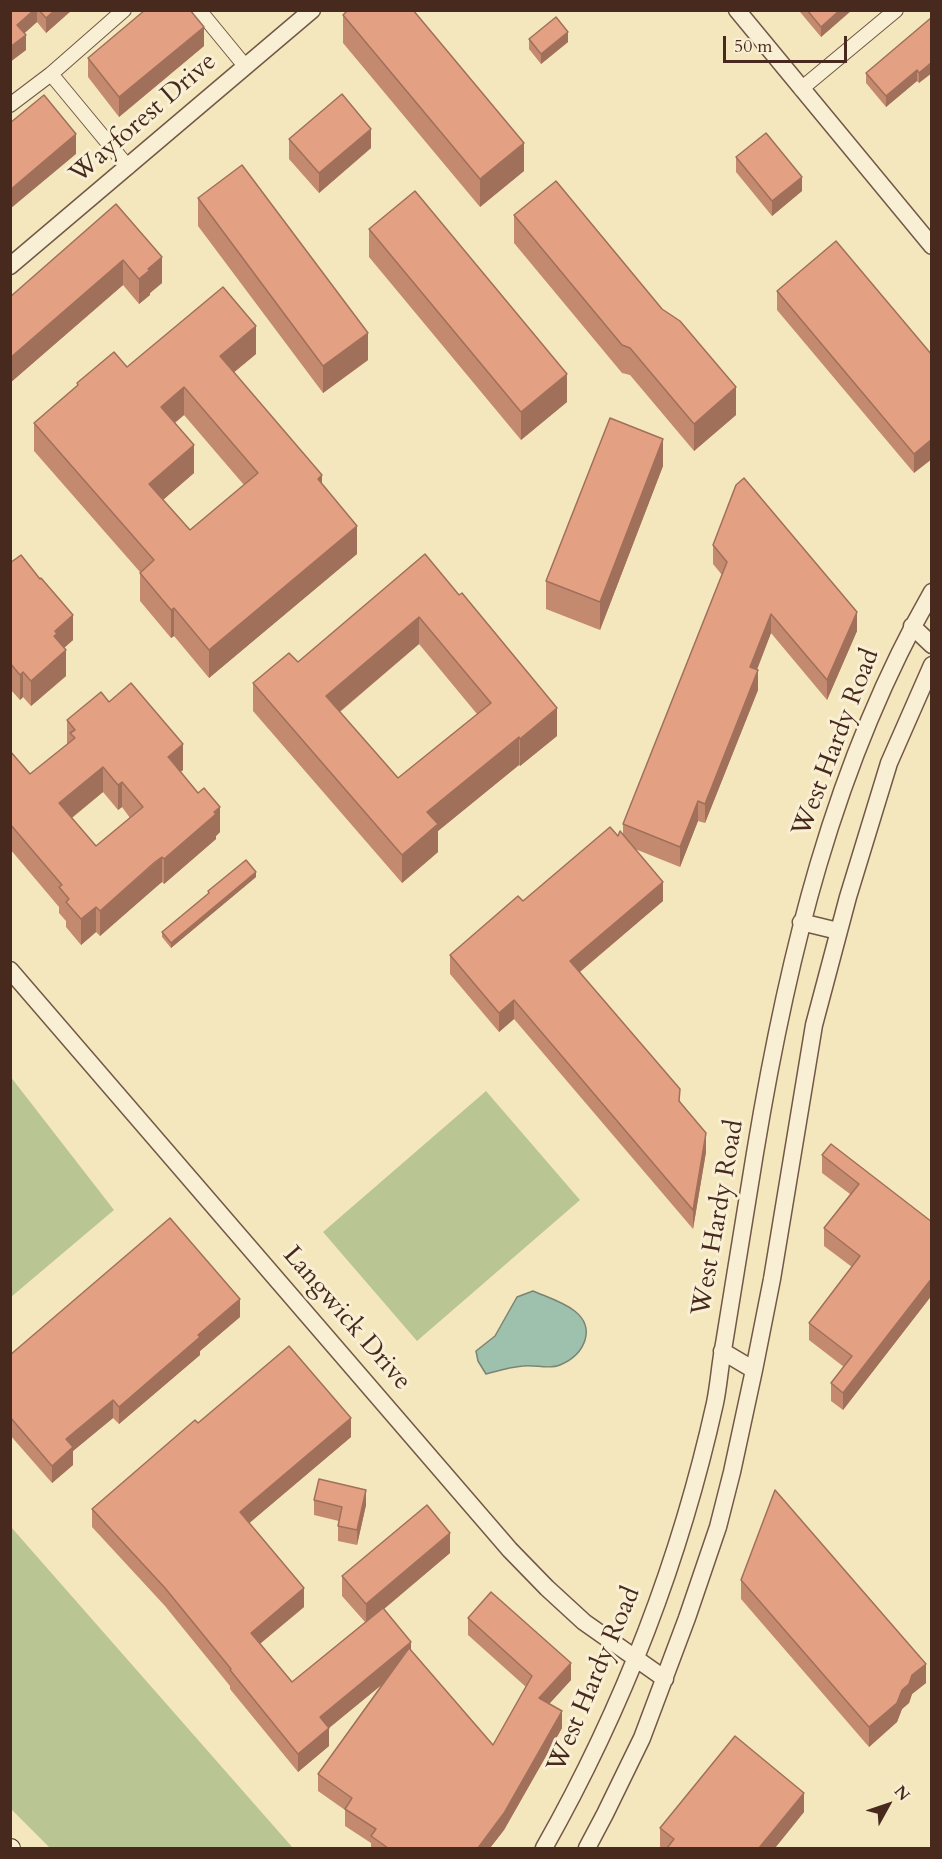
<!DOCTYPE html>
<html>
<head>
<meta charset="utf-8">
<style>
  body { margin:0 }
  #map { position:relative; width:942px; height:1859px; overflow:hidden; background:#f5e7bd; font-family:Cardo,serif }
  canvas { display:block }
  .frame { position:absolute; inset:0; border:12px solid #47291e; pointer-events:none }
  .north { position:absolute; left:858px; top:1775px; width:60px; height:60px; -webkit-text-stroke:4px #f8efd4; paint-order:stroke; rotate:50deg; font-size:16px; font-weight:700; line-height:24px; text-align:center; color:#47291e }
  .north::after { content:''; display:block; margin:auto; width:21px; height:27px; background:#47291e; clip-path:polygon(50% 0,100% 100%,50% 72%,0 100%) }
  .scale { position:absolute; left:723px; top:36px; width:124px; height:27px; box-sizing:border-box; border:3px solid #47291e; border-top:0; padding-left:8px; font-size:18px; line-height:21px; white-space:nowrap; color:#47291e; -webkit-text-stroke:4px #f8efd4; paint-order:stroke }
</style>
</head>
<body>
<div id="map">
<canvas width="942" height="1859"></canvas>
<div class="frame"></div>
<div class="north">N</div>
<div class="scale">50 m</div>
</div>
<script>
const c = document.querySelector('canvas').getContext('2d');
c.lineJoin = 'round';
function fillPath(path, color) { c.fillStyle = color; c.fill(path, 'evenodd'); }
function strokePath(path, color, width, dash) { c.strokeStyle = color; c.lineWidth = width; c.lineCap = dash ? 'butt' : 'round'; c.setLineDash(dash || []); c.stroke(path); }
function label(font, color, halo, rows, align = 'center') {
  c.font = font + ' Cardo,serif'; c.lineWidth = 6; c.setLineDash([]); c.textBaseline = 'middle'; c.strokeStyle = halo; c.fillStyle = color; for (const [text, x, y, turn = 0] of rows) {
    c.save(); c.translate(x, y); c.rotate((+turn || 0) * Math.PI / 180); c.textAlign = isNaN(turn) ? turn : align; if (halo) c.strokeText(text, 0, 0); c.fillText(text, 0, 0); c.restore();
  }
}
fillPath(new Path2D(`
  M10 1076 114 1210 11 1297H10Z
  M486 1091 580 1200 417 1341 323 1232Z
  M11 1527 293 1848H50L11 1809Z`), '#b9c693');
const water = new Path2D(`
  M533 1291C553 1300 594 1310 585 1340 581 1353 572 1360 560 1365 549 1370 534 1364 523 1366 510 1367 498 1371 486 1374L478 1361 476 1351 495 1336 517 1297Z`);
fillPath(water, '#9dc1ac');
strokePath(water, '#7b8473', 1.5);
const minor = new Path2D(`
  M199 10 245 66
  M51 74 128 167
  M801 89 896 10
  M10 105 51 74 124 10`);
const tertiary = new Path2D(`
  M737 10 932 246
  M10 266 312 10
  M912 626 932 645
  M801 922 838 931
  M10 970 510 1550 547 1588 584 1622 665 1679
  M722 1351 754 1370
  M544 1848C623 1708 680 1561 715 1403 719 1384 720 1363 724 1344 734 1280 745 1217 755 1153 787 959 833 765 932 592
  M587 1848 605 1814 642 1738 687 1618 718 1527 732 1472 754 1370 772 1279 814 1025 848 897 889 763 932 665`);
const secondary = new Path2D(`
  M10 1848H11`);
strokePath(minor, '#725846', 16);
strokePath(tertiary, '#725846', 19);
strokePath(secondary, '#47291e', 20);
strokePath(minor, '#f8efd4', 14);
strokePath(tertiary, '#f8efd4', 16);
strokePath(secondary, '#f8efd4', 18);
fillPath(new Path2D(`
  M10 10H72L46 33 37 22 24 33 26 50 10 62Z
  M800 10H852L821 37 800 12Z
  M343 15 524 171 480 207 343 43Z
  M932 17 919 83 917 81 886 107 866 83V73Z
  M529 39 568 42 541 64 529 49Z
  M204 46 119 117 88 77V58Z
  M289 139 371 148 319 193 289 159Z
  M736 157 802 191 772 216 736 172Z
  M198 198 368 360 323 393 198 226Z
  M116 204 162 283 150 293V295L139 304 123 285 10 383V297Z
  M514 215 736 415 694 451 630 375 622 373 514 243Z
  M369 229 567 402 521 440 369 257Z
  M777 291 932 355 914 473 777 310Z
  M256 354 234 372 322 484 357 554 209 678 174 636 171 638 140 601V572L34 451V423L77 386V383L127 367ZM184 415 244 485 190 530 163 500 194 473 175 423Z
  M663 466 600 630 546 609V581Z
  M713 545 857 631 827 700 771 633 757 670 758 690 705 823 698 821 680 867 635 849 663 901 580 972 680 1101 706 1152 693 1229 514 1019 499 1032 450 974V955L618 836 623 834V824L722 575 713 564Z
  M425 554 557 736 520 766 519 765 438 831V852L402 883 253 711V683L298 662ZM419 644 477 714 398 778 340 712Z
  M10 563 73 640 64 648 66 676 31 706 23 697 20 700 10 689Z
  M109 702 183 770 180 772 220 832 216 836V839L164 884 162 882 155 887 100 936 96 932 81 945 66 927V921L59 913V907L10 849V738L11 752 30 774 67 745V720ZM103 792 118 810 122 807 130 818 96 846 72 818Z
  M256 877 171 948 162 937V932L208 894V891Z
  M822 1155 932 1222V1295L843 1410 831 1401V1383L844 1367 809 1340V1323L852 1267 824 1246V1228L850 1194 822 1173Z
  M240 1317 200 1351V1355L119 1424 113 1418 73 1451V1465L52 1483 10 1435V1355Z
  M198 1423 351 1437 249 1523 304 1607 260 1644 292 1682 365 1622 342 1596V1576L450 1553 384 1609 411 1650 493 1745 526 1687 468 1635V1618L571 1680 549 1704 562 1728 504 1830 490 1848H371V1843L345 1826V1810L318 1791V1774L382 1684 329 1728V1746L298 1772 230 1689V1686L165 1606 92 1527V1509Z
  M314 1500 366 1505 357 1545 338 1541V1526L339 1521 314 1515Z
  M741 1580 926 1683 912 1694 909 1703 902 1709 897 1722 869 1747 741 1599Z
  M804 1812 775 1848H660V1828Z`), '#c48a70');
fillPath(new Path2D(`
  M34 10H37V22L17 40V25Z
  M55 10H72L46 33V18Z
  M840 10H852L821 37V27Z
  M204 27V46L119 117V97Z
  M568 32V42L541 64V54Z
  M26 35V50L10 62V47Z
  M932 62V73L919 83V73Z
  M917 70V81L886 107V96Z
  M371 129V148L319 193V173Z
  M76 134V154L10 209V190Z
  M524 143V171L480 207V179Z
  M802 177V191L772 216V201Z
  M162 257V283L150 293V295L139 304V279L148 269Z
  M123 260V285L10 383V358Z
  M256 326V354L220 384V356Z
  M368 333V360L323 393V366Z
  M567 374V402L521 440V412Z
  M184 387V415L161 434V407Z
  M736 387V415L694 451V424Z
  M663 439V466L600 630V602Z
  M932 439V459L914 473V454Z
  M194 445V473L149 512V484Z
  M322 475V503L318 479Z
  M357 526V554L209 678V650Z
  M174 608V636L171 638V610Z
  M857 612V631L827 700V680Z
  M771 614V633L750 687V667Z
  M73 615V640L57 654 66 650V676L31 706V681L54 636 55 631Z
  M419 617V644L326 723V696Z
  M758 670V690L705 823V804Z
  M23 672V697L20 700V675Z
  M557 708V736L520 766V739Z
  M519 737V765L438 831V852L402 883V855L427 812Z
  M183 744V770L168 782V757Z
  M103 767V792L59 828V803Z
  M122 782V807L118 810V785Z
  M698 801V821L680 867V847Z
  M220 807V832L216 836V839L164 884V859Z
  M162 857V882L100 936V911Z
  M256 872V877L171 948V943Z
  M663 882V901L570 980V961Z
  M96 907V932L81 945V919Z
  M514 1000V1019L499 1032V1013Z
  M706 1133V1152L693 1229V1210Z
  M932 1278V1295L843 1410V1393Z
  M240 1299V1317L200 1351V1355L119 1424V1407L198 1335Z
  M113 1400V1418L73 1451V1465L52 1483V1466L66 1439Z
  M351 1418V1437L240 1531V1512Z
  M366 1490V1505L357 1545V1530Z
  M450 1533V1553L366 1624V1604Z
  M304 1588V1607L251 1651V1633Z
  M411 1642V1661L329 1728V1746L298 1772V1754L320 1717Z
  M571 1663V1680L539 1715V1698Z
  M926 1664V1683L912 1694 909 1703 902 1709 897 1722 869 1747V1727L912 1675Z
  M562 1711V1728L504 1830 490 1848H478Z
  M804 1793V1812L775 1848H759Z`), '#a0705b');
const building = new Path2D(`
  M10 10H34L17 25 26 35 10 47Z
  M39 10H55L46 18Z
  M145 10H190L204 27 119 97 88 58Z
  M348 10H413L524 143 480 179 343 15Z
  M807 10H840L821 27Z
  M556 17 568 32 541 54 529 39Z
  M932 17V62L919 73 917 70 886 96 866 73Z
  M342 94 371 129 319 173 289 139Z
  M44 95 76 134 10 190V123Z
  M766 133 802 177 772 201 736 157Z
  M242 165 368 333 323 366 198 198Z
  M556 181 662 309 680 321 736 387 694 424 630 348 622 345 514 215Z
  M415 191 567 374 521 412 369 229Z
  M116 204 162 257 148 269 150 270 139 279 123 260 10 358V297Z
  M836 241 932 355V439L914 454 777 291Z
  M223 287 256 326 220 356 322 475 318 479 357 526 209 650 174 608 171 610 140 573 154 560 34 423 78 385 77 383 114 352 127 367ZM184 387 258 473 190 530 149 484 194 445 161 407Z
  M610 418 663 439 600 602 546 581Z
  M744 478 857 612 827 680 771 614 750 667 758 670 705 804 698 801 680 847 623 824 727 562 713 545 736 485Z
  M425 554 459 595 462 593 557 708 520 739 519 737 427 812 438 824 402 855 253 683 289 653 298 662ZM419 617 491 703 398 778 326 696Z
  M21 555 40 579 41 578 73 615 55 631 57 634 54 636 66 650 31 681 23 672 20 675 10 663V563Z
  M131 683 183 744 168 757 170 759 198 793 204 788 220 807 214 812 216 814 164 859 162 857 155 862 100 911 96 907 81 919 66 902 69 899 59 887 62 885 10 824V751L30 774 75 738 70 733 75 730 67 720 101 692 109 702ZM103 767 118 785 122 782 143 807 96 846 59 803Z
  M610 827 618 836 620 831 663 882 570 961 680 1089 679 1101 706 1133 693 1210 514 1000 499 1013 450 955 518 896 523 901Z
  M246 860 256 872 171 943 162 932 209 893 208 891Z
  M831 1144 932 1222V1278L843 1393 831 1383 852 1356 809 1323 860 1256 824 1228 859 1184 822 1155Z
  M170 1218 240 1299 198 1335 200 1337 119 1407 113 1400 66 1439 73 1447 52 1466 10 1417V1355Z
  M289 1346 351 1418 240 1512 304 1588 251 1633 292 1682 383 1608 411 1642 320 1717 329 1728 298 1754 230 1670 231 1669 165 1588 92 1509 195 1420 198 1423Z
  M319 1479 366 1490 357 1530 338 1526 342 1507 314 1500Z
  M775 1490 926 1664 912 1675 909 1684 902 1690 897 1703 869 1727 741 1580Z
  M427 1505 450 1533 366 1604 342 1576Z
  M491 1592 571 1663 539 1698 562 1711 504 1813 478 1848H388L371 1836 376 1829 345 1809 352 1798 318 1774 409 1648 493 1745 532 1676 468 1618Z
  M735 1736 804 1793 759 1848H667L674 1839 660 1828Z`);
fillPath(building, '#e4a082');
strokePath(building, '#a0705b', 1.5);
label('26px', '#47291e', '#f8efd4', [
  ["Wayforest Drive",144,119,-41],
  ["West Hardy Road",837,743,-69],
  ["West Hardy Road",719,1218,-80],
  ["Langwick Drive",346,1319,49],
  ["West Hardy Road",595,1680,-67]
]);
</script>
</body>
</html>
